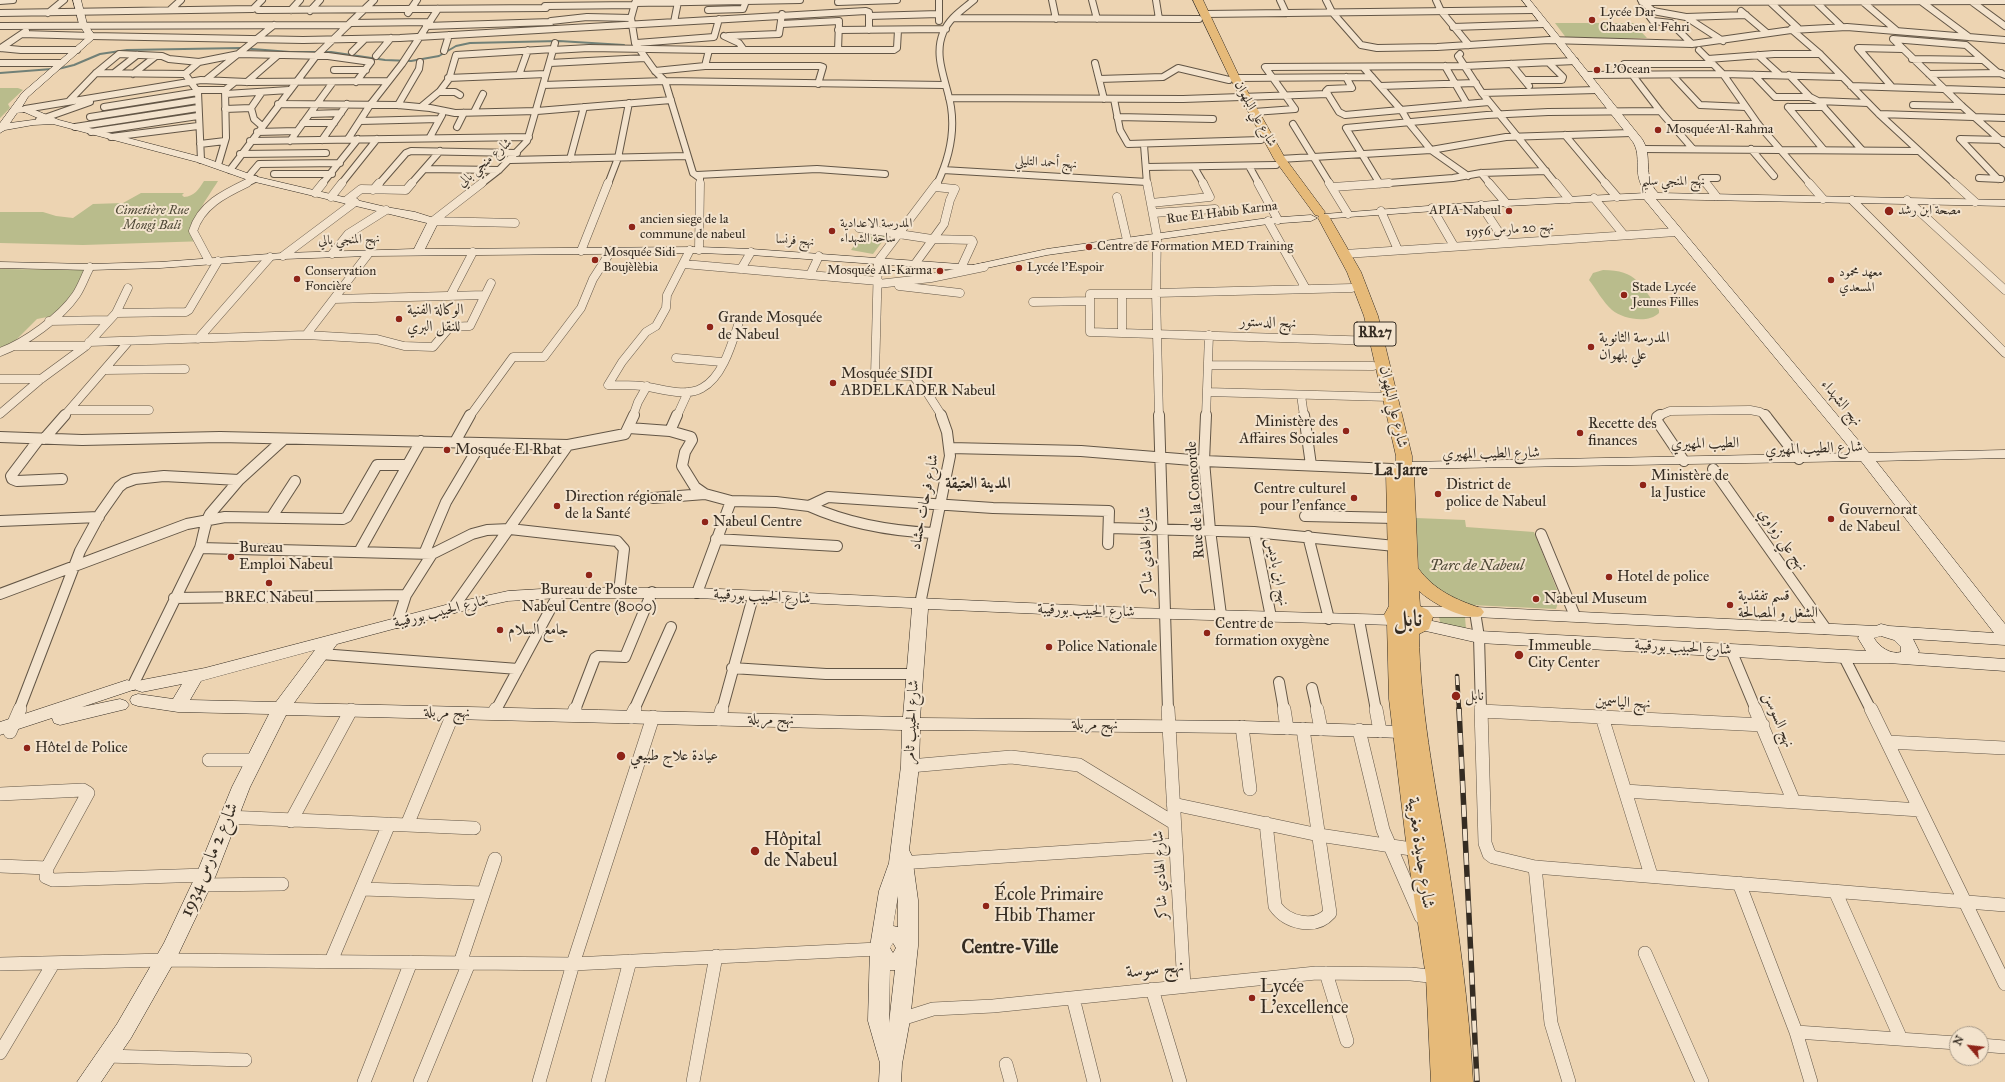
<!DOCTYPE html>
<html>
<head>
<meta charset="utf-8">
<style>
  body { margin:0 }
  #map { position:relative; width:2005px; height:1082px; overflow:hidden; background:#edd4b2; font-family:"IM FELL Great Primer",serif }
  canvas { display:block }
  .north { position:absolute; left:1949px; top:1026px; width:40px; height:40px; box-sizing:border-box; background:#f3e3cd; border:1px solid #a79a89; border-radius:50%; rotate:298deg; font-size:11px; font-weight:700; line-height:16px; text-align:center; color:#352c22 }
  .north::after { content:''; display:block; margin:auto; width:14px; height:18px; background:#8f2418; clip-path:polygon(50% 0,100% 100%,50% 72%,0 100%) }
</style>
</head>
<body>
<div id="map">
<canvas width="2005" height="1082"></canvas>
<div class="north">N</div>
</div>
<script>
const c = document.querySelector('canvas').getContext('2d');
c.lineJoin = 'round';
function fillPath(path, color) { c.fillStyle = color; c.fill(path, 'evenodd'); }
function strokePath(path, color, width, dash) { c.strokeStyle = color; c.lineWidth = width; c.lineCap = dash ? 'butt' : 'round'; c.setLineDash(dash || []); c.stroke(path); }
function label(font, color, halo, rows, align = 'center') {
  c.font = font + ' "IM FELL Great Primer",Amiri,serif'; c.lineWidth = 4; c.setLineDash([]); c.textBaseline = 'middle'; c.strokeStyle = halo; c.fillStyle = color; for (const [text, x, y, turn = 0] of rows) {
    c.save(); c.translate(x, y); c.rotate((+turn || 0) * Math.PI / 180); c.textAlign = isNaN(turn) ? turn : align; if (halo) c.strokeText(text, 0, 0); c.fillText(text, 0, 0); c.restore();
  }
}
fillPath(new Path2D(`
  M1555 23H1633L1647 38 1567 39Z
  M0 88H18L23 90 8 104 10 108 0 118Z
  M204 181H218C207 199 190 219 193 241H207L83 245 0 243V212H43L56 216 73 218 93 204 123 203 141 193H184L182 195 184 197C195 196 198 190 204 181Z
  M864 231 888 234 873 254 851 250Z
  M0 269 87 270 73 299 57 315 37 319 7 349 0 351Z
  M1603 270C1637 270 1641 285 1659 310V313C1648 324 1623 319 1612 310 1603 302 1596 289 1589 280L1593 273Z
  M1416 518 1465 520 1466 527 1534 532 1560 597 1556 609 1471 605 1443 594 1419 572Z
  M1462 616 1465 617 1466 629 1441 627 1439 617Z`), '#b9bc8c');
strokePath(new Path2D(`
  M58 69 74 65 100 54 127 50 240 48 290 52H331L385 60 411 61 439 56 456 46 470 43 559 41 624 45
  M0 73 52 69`), '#718077', 2);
const streetFar3 = new Path2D(`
  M374 0 350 23 428 22
  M636 0 631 18 635 43 655 71 665 81 693 173 700 178V184
  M939 0V21
  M1052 0 1056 19
  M1092 0 1097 19
  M1156 0 1159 19
  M1280 0 1286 13
  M1326 0 1332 12 1361 45 1377 48 1437 47 1549 40 1692 44 1791 30 1847 27 2005 40
  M1436 0 1441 11 1469 45
  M1641 0 1653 11 1686 17 1723 41
  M1814 0 1842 27
  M0 1 13 0
  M1769 1 1798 28
  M1971 1 2005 26
  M838 2 897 0
  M1642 2 2005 1
  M1863 2 1896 30
  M1922 2 1969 37
  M635 3 800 0
  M545 6 634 5
  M170 10 181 0
  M258 10 546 8
  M291 10 300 0
  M708 10 743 9 746 1
  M1650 10 1647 13 1653 21 1671 23 1692 44
  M310 11 320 0
  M1741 11 1767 33
  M0 13 253 9 262 0
  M48 13 64 0
  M408 13 417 0
  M1205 14 1533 10
  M869 16 939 14
  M1686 17 1746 15
  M953 18 1199 19
  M551 21 587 17 631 18
  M674 22 678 2
  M782 24 839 21
  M0 26 348 25
  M426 26 551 22
  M1453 27 1544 24
  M1791 29 1820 54 1879 114 1955 184
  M838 30 946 29
  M22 34 92 36
  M92 36 303 40 400 38 866 11 869 12V30
  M724 36 739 43 744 50H894L897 48 898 30
  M728 36 779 34 782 14
  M637 43 714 37 719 19
  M0 48 21 50H77
  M1 48 26 31
  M553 50 589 48 709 50 705 66
  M709 50H744
  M838 50 839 23
  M1699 50 1723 74 1758 124 1810 184
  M444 51 449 35
  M352 52 365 39
  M1460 54 1458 56 1482 93 1556 184
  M1758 55 1780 75
  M376 56 391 38
  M1708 59 1774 54H1820
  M1912 59 1983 60
  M199 62 239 54 328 56 371 62 356 82
  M0 63H61
  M550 63 645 58
  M1095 63 1104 99
  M1511 64 1529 86
  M1445 66 1467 104
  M1363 67 1402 111 1409 123 1431 150 1468 176
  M334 70H366
  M655 71 705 66H820L823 67 818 84
  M96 73 185 74 198 92 201 160
  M114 73 137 55
  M133 74 156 56
  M1929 74 2001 73
  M519 75 528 50
  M1586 75 1723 74 1842 77
  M1672 75 1700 105 1745 107
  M1754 75 1775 97H1810
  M1789 75 1810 97 1818 101 1862 150
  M2005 75 1997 72 1966 45 1893 39 1962 106 2005 144
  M1346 77 1352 88 1328 89 1326 91 1339 112 1345 115 1489 102
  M448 78 546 74
  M1235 78 1372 77
  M207 79 274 25
  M1099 79 1163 77 1178 68 1229 80
  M1525 80H1562L1563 77 1549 63
  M247 82 277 56
  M543 85 665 81 944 85
  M1380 86 1476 83
  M1851 86 2005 91
  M1892 87 1858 48 1903 49
  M197 90H225
  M439 92H455L460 95
  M1482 93 1597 90
  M226 94 289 90
  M949 98 1183 99 1328 94
  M1114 99 1120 130 1128 144 1261 140
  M70 100 96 73 119 54 162 56 169 59 199 62 185 74
  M1818 101 1868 103
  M278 104 398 105 430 108 455 113 537 111 671 100
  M398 105 419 69 420 62
  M1913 105 1962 106
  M422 106 440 91 449 79 456 55 554 49
  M104 107 198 92
  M1788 107 1824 150
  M1788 107H1824
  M251 108 254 119 262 126
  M25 109 201 80 247 82 388 81
  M225 109 251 108 262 92
  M474 112 483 94
  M1254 112 1295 109 1265 67 1465 66 1575 61
  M310 114 341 113
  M1879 114 2005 118
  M90 117 198 100
  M1117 117 1213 119
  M39 120 90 102
  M360 121 439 119
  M303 123H334
  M1293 124 1330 184
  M1671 124H1758
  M75 127 198 108
  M457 127 464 113
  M91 132 198 116
  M257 132 297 131
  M1565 135 1606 184
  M111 137 198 126
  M430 137 442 115
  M348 139 370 105 402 64 438 9
  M322 140 347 104
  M250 141 529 137
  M290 141 333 82
  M200 144 225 141
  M1144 145 1147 184
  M1642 149 1918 151
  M1693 149 1660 111 1624 64H1712
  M1751 149 1774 176
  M240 154 326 153
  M570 159 584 107
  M1280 159 1431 150 1506 137 1631 133
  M510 160 687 156
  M218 165 226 138 225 90 235 82
  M1249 166 1259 184
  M1146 167 1276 165
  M1194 167 1204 184
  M425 169 499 170
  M230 170 316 56 350 23
  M943 170 1147 182
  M1481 173 1490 184
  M274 174H332
  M697 175 817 169 885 174
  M248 177 259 164 340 163
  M1979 178 2001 179
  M1998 179 1960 139 2003 140
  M245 184 255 179
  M322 184 358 139
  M341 184 377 139
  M379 184 406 153 411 151 517 153
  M411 184 440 151
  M481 184 499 170 527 141 555 43
  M608 184 618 158 629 103
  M937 184C948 161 955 133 951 107 947 82 933 57 943 33 949 18 962 10 974 0
  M1376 184 1453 178 1481 173 1546 171
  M1380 184 1346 128 1487 115 1548 112 1660 111
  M1706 184 1702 178H1717`);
const streetFar2 = new Path2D(`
  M937 183 878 261 875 375 913 376 928 394 942 416
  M1147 183 1157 236 1156 293 1159 416
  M1258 183 1278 220
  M1329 183 1348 214
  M1489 183 1506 203
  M1556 183 1569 199
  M1605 183 1617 197
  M1706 183 1716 196
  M1809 183 1823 199
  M1954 183 1975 202
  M1333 187 1389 183
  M373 190 379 183
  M315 193 323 183
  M331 197 342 183
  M1117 197 1127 240
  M1594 198 1624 235
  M347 200 361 189 406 190 412 183
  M1852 200 2005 353
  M1907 200 2005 290
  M1151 203 1210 197 1203 183
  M1481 205 1506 243
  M1432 208 1454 246
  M1381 211 1398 250
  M1153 213 1215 209
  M433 221 482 183
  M433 221 515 223
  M1268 221 1306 289
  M859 228 932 239 972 240 973 242 961 268
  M690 250 667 295 666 308 656 326 646 332 622 362 608 385C619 385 631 385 642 386 660 388 685 398 702 388 723 377 732 343 739 322
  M699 250 700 183
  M581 251 608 183
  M332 254 348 234 386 210
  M1345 254 1676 232
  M283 256 355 202
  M209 261 193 231C201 205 224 194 247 183
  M684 264 878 281
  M915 264 944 224 950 200 955 189 935 187
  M741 269 751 252
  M810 275 819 256
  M878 284 931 278 984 267
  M899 286 960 293
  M1156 293 1352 288
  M1122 294V332
  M1156 294H1090V332L1377 341
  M450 296 473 252
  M334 299 485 295
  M1033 302 1090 301
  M116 313 186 312 189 310 218 261
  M49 321 109 320
  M306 335 369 253
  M198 339 270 257
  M89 342 306 335 377 339 404 346 433 347 450 327 470 326 491 283
  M16 346H86
  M0 352C25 343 61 317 76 295 82 286 85 276 90 267
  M676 358 722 362
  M1208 365 1373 366
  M105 370 185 369
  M0 379H41
  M1207 392 1389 397
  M1301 395 1304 416
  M70 410H149
  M0 414 41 379 86 346 116 313 128 288
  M64 416 129 341
  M470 416 513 357H544L581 308 593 279 611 251
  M633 416 638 402 647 386
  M677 416 688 392
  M1206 416 1209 335
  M1658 416 1670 411 1750 410 1760 412 1767 416`);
const streetFar1 = new Path2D(`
  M1159 415 1168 710
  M1206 415 1204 461 1210 530 1221 615
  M1304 415 1311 465
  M1660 415 1657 417V421L1684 461
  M1765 415 1799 459
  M629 428 670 431 691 437 692 440 685 452 682 466 695 487 705 494 731 501 776 502 809 506 828 497 993 508 1109 511 1108 544
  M670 431 677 415
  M0 437 82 440 220 437 568 445 453 608
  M39 439 11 476 12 479 17 481 62 479
  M44 439 65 415
  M455 442 470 415
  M568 445 625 434 634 415
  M950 448 1081 451 1204 461 1392 469
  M1713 469 1826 629
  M653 498 705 494
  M809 506C849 524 890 531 933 533
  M1305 516 1395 518
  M271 518 295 481
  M0 521 99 517
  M1109 528 1254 532 1395 546
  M1254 532 1271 617
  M1541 534 1575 616
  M1308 536 1329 619
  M716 539 837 546
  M200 548 432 554
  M359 552 421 441
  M424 554 446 502 481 443
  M697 593 731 501
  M0 594 187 524 225 517 343 519 347 517 377 465H407
  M174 598 406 595
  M920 604 950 456 947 432 941 415
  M1475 612 1479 637 1481 710
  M1359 620 1376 710
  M397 623 406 595 432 554 472 534 487 530 510 529 617 541 624 549 619 592
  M1731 650 1756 710
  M321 654 518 669
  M1844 657 1871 710
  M732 668 826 674H914
  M1279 682 1284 710
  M133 685 200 548C203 538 205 522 210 514L239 480 284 439
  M1312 688 1317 710
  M19 710 80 551 100 514 119 487 124 483 135 479 164 476 239 480
  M496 710 559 593
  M575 710 595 658 598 656 625 657 652 592
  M634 710 671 627
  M722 710 753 597`);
const street = new Path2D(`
  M1168 709 1184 986
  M1284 709 1287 728
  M1317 709 1321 729
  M1376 709 1380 731
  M1481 709 1485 843 1489 854 1493 857 1535 867 2005 905
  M1755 709 1794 802
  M1871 709 2005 984
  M1481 711 1763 725
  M494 713 496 709
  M573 715 575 709
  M631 717 635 709
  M1602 717 1651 875
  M719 719 722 709
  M1242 727 1250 789
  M1359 730 1383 830 1421 917
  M10 732 20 709
  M1888 742 2005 748
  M209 760H255
  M910 766 1011 757 1079 765 1174 823
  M1625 791 1920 810
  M0 794 83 790 88 793 47 868
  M1173 804 1319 835 1418 850
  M227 817 474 828
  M291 821 351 710
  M1266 823 1275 906C1287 923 1315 930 1330 913L1303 729
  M407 825 453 714
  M900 863 1175 845
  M0 866 47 868 46 877 53 880 206 875
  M1535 867 1551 1023 1569 1082
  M1739 883 1796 1032 1811 1082
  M201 885 282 884
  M362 889 483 893
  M1835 891 1901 1039
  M1645 953 1702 1082
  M331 961 389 824
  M460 963 495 859
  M0 964 166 960 573 964 878 949
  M1326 973 1347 1041
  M1152 989 1180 1082
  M1073 998 1094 1082
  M898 1020 933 1009 993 1006 1316 973 1411 974 1438 977
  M1796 1032 1957 1043
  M1981 1045 2005 1047
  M0 1053 53 964
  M106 1056 245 1060
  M1006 1064 1011 1082
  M364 1082 411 962
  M420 1082 469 963
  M539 1082 573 964 653 717
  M598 1082 630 961
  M693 1082 716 956`);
const secondary = new Path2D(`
  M73 0H81L87 24 96 37 28 97 22 107H28L59 120 205 158 258 177 386 207 415 212 437 219 439 221 425 249 699 247 751 249 973 265 1047 249 1268 218 1311 215 1317 218 1311 221 1268 224 1047 255 973 271 751 255 699 253 369 256 283 259 160 268 90 270 0 268V262L90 264 160 262 283 253 414 249 427 223 251 181 197 162 53 124 33 125 5 130 0 133V123L22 93 87 37 79 24ZM24 112 40 119 10 123 17 113Z
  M1522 0H1530L1642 139C1654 157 1641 175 1658 193L2005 200V206L1656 199 1869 453 2005 450V458L1876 461 2005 624V645L1913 639 1919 651 1918 653 2005 659V671L1888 663H1844L1479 643 1417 629 1415 625 1417 621 1423 619 1479 631 1866 651 1858 638 1859 636 1475 617H1418L1412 616 1410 612 1412 608 1418 607H1475L1876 626 1881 624 1889 626 1994 633 1861 461 1401 469 1399 466 1401 463 1406 462 1854 453 1644 199 1506 206 1320 219 1318 217 1324 214 1506 200 1646 193C1631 173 1643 158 1633 142ZM1881 636 1894 640 1901 647V652C1891 655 1879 647 1874 638Z
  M559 588H697L1137 608 1394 615 1400 616 1402 620 1400 624 1394 625 1137 618 928 609 920 718 1242 721 1403 726 1409 727 1412 732 1409 737 1403 738 1242 733 920 730 919 766 909 850 912 856 918 900V946L910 1020 902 1064 901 1082H879L880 1063 868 1021 870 947 879 891 889 863 901 766 902 730 286 715 250 787 216 875 178 955 131 1038 101 1082H77L117 1024 164 943 196 875 232 787 269 714 178 712 138 706 132 704 130 700 132 696 138 694 173 699 182 684 142 692 136 690 134 688 133 690 82 707 120 699 126 701 129 705 126 709 60 725 54 723 52 718 0 735V722L127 680 133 682 134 684 136 682 142 680 205 668 453 603 508 591ZM559 598H697L912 608 903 717 294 703 337 644 453 613 508 601ZM315 650 276 702 190 700 201 681ZM898 896V927L893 926ZM893 943 896 948 893 953 890 948ZM890 970H895L889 1023Z`);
const primary = new Path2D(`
  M1193 0H1203L1240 78 1285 158 1325 212 1324 214 1328 215 1330 218 1361 272 1378 316 1412 456V465L1406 469 1412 471 1414 474 1418 568C1434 590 1456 600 1481 608L1484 612 1481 616C1464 621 1432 603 1419 591L1420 606 1428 610 1433 617 1429 629 1419 634C1420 707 1434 778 1446 850 1458 927 1469 1004 1473 1082H1431L1426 977 1407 850 1389 699 1387 623 1384 615 1389 606 1386 472 1388 469 1398 468 1396 465V456L1364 316 1347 272 1318 218 1319 216 1315 215 1274 159 1230 78ZM1405 615 1415 619 1414 622H1406L1402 617Z`);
strokePath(streetFar3, '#635646', 8);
strokePath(streetFar2, '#635646', 9);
strokePath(streetFar1, '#635646', 12);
strokePath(street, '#635646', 14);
strokePath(secondary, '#352c22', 1);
strokePath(primary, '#352c22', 1);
strokePath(streetFar3, '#f3e3cd', 6);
strokePath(streetFar2, '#f3e3cd', 8);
strokePath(streetFar1, '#f3e3cd', 10);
strokePath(street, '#f3e3cd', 13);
fillPath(secondary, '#f3e3cd');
fillPath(primary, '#e6ba79');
const railFar1 = new Path2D(`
  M1457 676 1459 710`);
const rail = new Path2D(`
  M1459 709 1477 1082`);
strokePath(railFar1, '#352c22', 4.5);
strokePath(rail, '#352c22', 5.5);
strokePath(railFar1, '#f3e3cd', 3, [9]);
strokePath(rail, '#f3e3cd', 4, [12]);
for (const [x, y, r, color] of [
  [1592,20,4,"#8f2418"],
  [1597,70,4,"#8f2418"],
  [1658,130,4,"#8f2418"],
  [1509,211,4,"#8f2418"],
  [1889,211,5,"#8f2418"],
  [632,227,4,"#8f2418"],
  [832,231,4,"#8f2418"],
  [1089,247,4,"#8f2418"],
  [595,260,4,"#8f2418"],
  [1019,268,4,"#8f2418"],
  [940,271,4,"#8f2418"],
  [297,279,4,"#8f2418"],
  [1831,280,4,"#8f2418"],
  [1624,295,4,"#8f2418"],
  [399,319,4,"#8f2418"],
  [710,327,4,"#8f2418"],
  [1591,347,4,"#8f2418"],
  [833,383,4,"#8f2418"],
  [1346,431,4,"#8f2418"],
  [1580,433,4,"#8f2418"],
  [447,450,4,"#8f2418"],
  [1643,485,4,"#8f2418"],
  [1438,494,4,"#8f2418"],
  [1354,498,4,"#8f2418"],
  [557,506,4,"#8f2418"],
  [1831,519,4,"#8f2418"],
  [705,522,4,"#8f2418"],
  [231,557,4,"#8f2418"],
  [589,575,4,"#8f2418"],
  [1609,577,4,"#8f2418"],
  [269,583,4,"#8f2418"],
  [1536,599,4,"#8f2418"],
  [1730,605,4,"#8f2418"],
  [500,630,4,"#8f2418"],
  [1207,633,4,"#8f2418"],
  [1049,647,4,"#8f2418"],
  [1519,655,5,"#8f2418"],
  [1456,696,5,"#8f2418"],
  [27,748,4,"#8f2418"],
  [621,756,5,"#8f2418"],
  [755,851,5,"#8f2418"],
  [986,906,4,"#8f2418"],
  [1252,998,4,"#8f2418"]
]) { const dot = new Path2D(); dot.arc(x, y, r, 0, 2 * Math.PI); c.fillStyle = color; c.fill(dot); strokePath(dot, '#f3e3cd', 1.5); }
label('13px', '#352c22', '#f3e3cd', [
  ["Lycée Dar",1600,13],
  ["Chaaben el Fehri",1600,28],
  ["L'Ocean",1605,70],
  ["Mosquée Al-Rahma",1666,130],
  ["APIA Nabeul",1501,211,"right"],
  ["مصحة ابن رشد",1898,211],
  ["ancien siege de la",640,220],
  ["commune de nabeul",640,235],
  ["المدرسة الاعدادية",840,224],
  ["ساحة الشهداء",840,239],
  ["Centre de Formation MED Training",1097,247],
  ["Mosquée Sidi",603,253],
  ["Boujèlèbia",603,268],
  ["Lycée l'Espoir",1027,268],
  ["Mosquée Al-Karma",932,271,"right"],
  ["Conservation",305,272],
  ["Foncière",305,287],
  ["معهد محمود",1839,273],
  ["المسعدي",1839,288],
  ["Stade Lycée",1632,288],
  ["Jeunes Filles",1632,303]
], 'left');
label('13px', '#352c22', '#f3e3cd', [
  ["شارع علي البلهوان",1255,114,61],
  ["شارع منجي بالي",485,163,-41],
  ["نهج أحمد التليلي",1046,163,4],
  ["نهج المنجي سليم",1673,182],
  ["Rue El Habib Karma",1222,213,-7],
  ["نهج 20 مارس 1956",1510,230,-4],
  ["نهج المنجي بالي",349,240,-2],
  ["نهج فرنسا",795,241,4]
]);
label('italic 13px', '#4f4937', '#f3e3cd', [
  ["Cimetière Rue",152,211],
  ["Mongi Bali",152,226]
]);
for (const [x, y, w] of [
  [1375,334,42]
]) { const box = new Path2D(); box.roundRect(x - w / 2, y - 12, w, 24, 3); c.fillStyle = '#f3e3cd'; c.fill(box); strokePath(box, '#352c22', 1); }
label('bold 14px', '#352c22', null, [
  ["RR27",1375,334]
]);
label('15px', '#352c22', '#f3e3cd', [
  ["الوكالة الفنية",407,310],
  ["للنقل البري",407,327],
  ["Grande Mosquée",718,318],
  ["de Nabeul",718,335],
  ["المدرسة الثانوية",1599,338],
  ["علي بلهوان",1599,355],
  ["Mosquée SIDI",841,374],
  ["ABDELKADER Nabeul",841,391],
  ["Ministère des",1338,422,"right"],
  ["Affaires Sociales",1338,439,"right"],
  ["Recette des",1588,424],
  ["finances",1588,441],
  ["Mosquée El Rbat",455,450],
  ["Ministère de",1651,476],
  ["la Justice",1651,493],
  ["District de",1446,485],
  ["police de Nabeul",1446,502],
  ["Centre culturel",1346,489,"right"],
  ["pour l'enfance",1346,506,"right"],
  ["Direction régionale",565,497],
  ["de la Santé",565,514],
  ["Gouvernorat",1839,510],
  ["de Nabeul",1839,527],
  ["Nabeul Centre",713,522],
  ["Bureau",239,548],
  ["Emploi Nabeul",239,565],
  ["Hotel de police",1617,577],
  ["Bureau de Poste",589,590,"center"],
  ["Nabeul Centre (8000)",589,607,"center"],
  ["قسم تفقدية",1738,596],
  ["الشغل و المصالحة",1738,613],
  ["BREC Nabeul",269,598,"center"],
  ["Nabeul Museum",1544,599],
  ["Centre de",1215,624],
  ["formation oxygène",1215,641],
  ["جامع السلام",508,630],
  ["Immeuble",1528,646],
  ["City Center",1528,663],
  ["Police Nationale",1057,647],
  ["نابل",1465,696],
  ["Hôtel de Police",35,748],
  ["عيادة علاج طبيعي",630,756]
], 'left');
label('15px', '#352c22', '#f3e3cd', [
  ["نهج الدستور",1268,323,2],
  ["نهج الشهداء",1841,403,50],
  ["شارع علي البلهوان",1393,407,77],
  ["الطيب المهيري",1705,444,-1],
  ["شارع الطيب المهيري",1814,449,-2],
  ["شارع الطيب المهيري",1491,454,-1],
  ["Rue de la Concorde",1196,500,-94],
  ["شارع فرحات حشاد",925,502,-79],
  ["نهج علي زواوي",1782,540,54],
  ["شارع الهادي شاكر",1147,551,-92],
  ["نهج ابن باديس",1277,572,79],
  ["شارع الحبيب بورقيبة",762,597,3],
  ["شارع الحبيب بورقيبة",1086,611,2],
  ["شارع الحبيب بورقيبة",441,612,-14],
  ["شارع الحبيب بورقيبة",1683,648,3],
  ["نهج الياسمين",1623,703,3],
  ["نهج مربلة",447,713,1],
  ["نهج مربلة",771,720,1],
  ["نهج السوسن",1778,720,67],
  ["شارع الحبيب ثامر",912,722,-87],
  ["نهج مربلة",1095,725,1],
  ["شارع الهادي شاكر",1161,875,-93]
]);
label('italic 15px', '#4f4937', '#f3e3cd', [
  ["Parc de Nabeul",1477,566]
]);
label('bold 16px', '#352c22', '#f3e3cd', [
  ["La Jarre",1401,471],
  ["المدينة العتيقة",978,484]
]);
label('18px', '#352c22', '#f3e3cd', [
  ["Hôpital",764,841],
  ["de Nabeul",764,862],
  ["École Primaire",994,896],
  ["Hbib Thamer",994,917],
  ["Lycée",1260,988],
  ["L'excellence",1260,1009]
], 'left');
label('18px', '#352c22', '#f3e3cd', [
  ["شارع جديدة مغربية",1420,853,82],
  ["شارع 2 مارس 1934",210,860,-67],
  ["نهج سوسة",1155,970,-6]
]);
label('bold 19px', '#352c22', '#f3e3cd', [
  ["Centre-Ville",1010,948]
]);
label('bold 23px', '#352c22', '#f3e3cd', [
  ["نابل",1408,620]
]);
</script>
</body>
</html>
